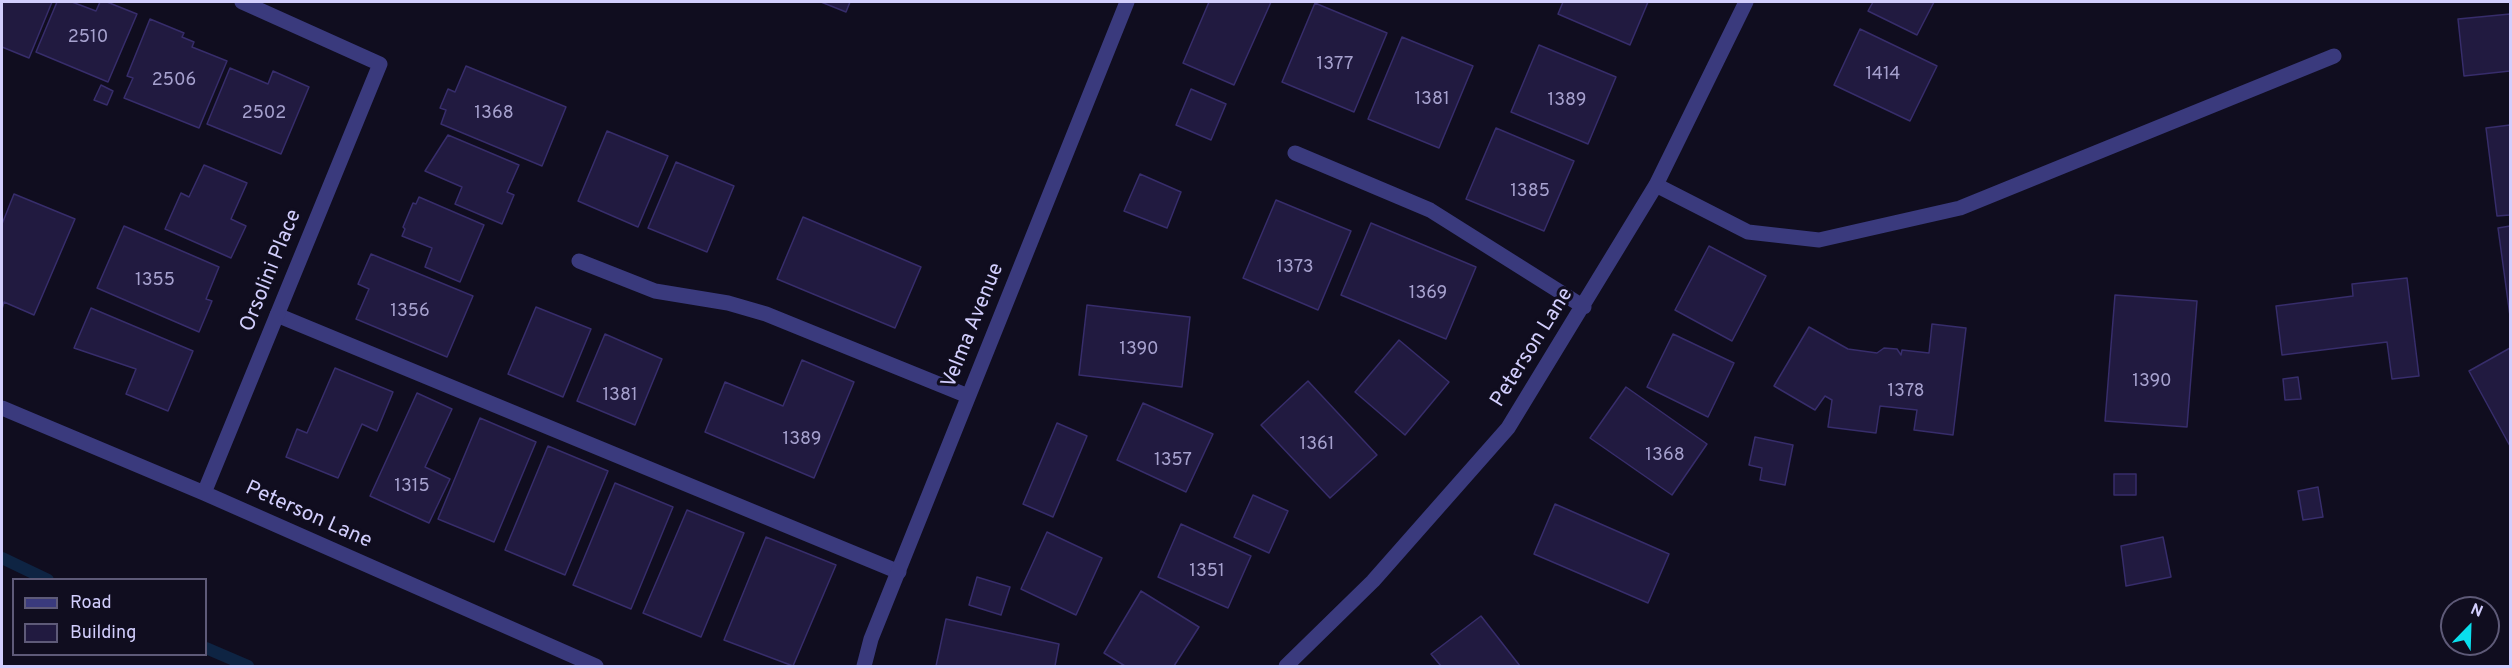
<!DOCTYPE html>
<html>
<head>
<meta charset="utf-8">
<style>
  body { margin:0 }
  #map { position:relative; width:2512px; height:668px; overflow:hidden; background:#100d1f; font-family:Overpass,sans-serif }
  canvas { display:block }
  .frame { position:absolute; inset:0; border:3px solid #d2cefd; pointer-events:none }
  .legend { position:absolute; left:12px; top:578px; width:195px; height:78px; box-sizing:border-box; background:#100d1f; border:2px solid #5e5a78; margin:0; padding:8px 10px; list-style:none; font-size:18px; color:#d2cefd }
  .legend li { display:flex; align-items:center; gap:12px; height:30px }
  .legend b { width:30px; border:2px solid #5e5a78 }
  .north { position:absolute; left:2440px; top:596px; width:60px; height:60px; box-sizing:border-box; background:#100d1f; border:2px solid #5e5a78; border-radius:50%; rotate:23deg; font-size:16px; font-weight:700; line-height:24px; text-align:center; color:#d2cefd }
  .north::after { content:''; display:block; margin:auto; width:21px; height:27px; background:#0adfed; clip-path:polygon(50% 0,100% 100%,50% 72%,0 100%) }
</style>
</head>
<body>
<div id="map">
<canvas width="2512" height="668"></canvas>
<div class="frame"></div>
<ul class="legend">
<li><b style="height:8px;background:#3a3a7d"></b>Road</li>
<li><b style="height:16px;background:#211a40"></b>Building</li>
</ul>
<div class="north">N</div>
</div>
<script>
const c = document.querySelector('canvas').getContext('2d');
c.lineJoin = 'round';
function strokePath(path, color, width, dash) { c.strokeStyle = color; c.lineWidth = width; c.lineCap = dash ? 'butt' : 'round'; c.setLineDash(dash || []); c.stroke(path); }
function fillPath(path, color) { c.fillStyle = color; c.fill(path, 'evenodd'); }
function label(font, color, halo, rows, align = 'center') {
  c.font = font + ' Overpass,sans-serif'; c.lineWidth = 6; c.setLineDash([]); c.textBaseline = 'middle'; c.strokeStyle = halo; c.fillStyle = color; for (const [text, x, y, turn = 0] of rows) {
    c.save(); c.translate(x, y); c.rotate((+turn || 0) * Math.PI / 180); c.textAlign = isNaN(turn) ? turn : align; if (halo) c.strokeText(text, 0, 0); c.fillText(text, 0, 0); c.restore();
  }
}
strokePath(new Path2D(`
  M2 558 48 580
  M206 648 248 666`), '#0e2443', 12);
const building = new Path2D(`
  M2 2H52L29 58 2 47Z
  M57 2H72L96 11 100 2H107L137 14 108 82 36 52Z
  M821 2H850L846 12Z
  M1209 2H1271L1234 85 1183 63Z
  M1563 2H1648L1630 45 1558 14Z
  M1873 2H1934L1917 35 1868 11Z
  M1315 3 1387 33 1354 112 1282 82Z
  M2510 14V71L2464 76 2458 19Z
  M150 19 184 33 182 37 194 42 192 47 227 61 199 128 124 98 133 78 127 76Z
  M1860 29 1937 66 1910 121 1834 85Z
  M1402 37 1473 66 1439 148 1368 119Z
  M1539 45 1616 77 1588 144 1511 112Z
  M466 66 566 107 542 166 441 124 446 110 440 108 448 89 455 92Z
  M230 68 268 84 273 71 309 87 281 154 207 124Z
  M101 85 113 91 107 105 94 100Z
  M1191 89 1226 104 1211 140 1176 125Z
  M2510 125V215L2497 216 2486 128Z
  M1496 128 1574 161 1544 231 1466 199Z
  M607 131 668 156 638 227 578 201Z
  M448 135 519 165 507 192 514 195 502 224 455 204 462 187 425 171Z
  M676 162 734 186 707 252 648 228Z
  M204 165 247 183 231 219 246 226 231 258 165 229 181 193 189 197Z
  M1140 174 1181 192 1167 228 1124 211Z
  M14 194 75 219 34 315 4 302 2 309V224Z
  M419 197 484 225 460 282 425 267 432 248 402 236 405 229 403 227 413 203 416 204Z
  M1276 200 1351 231 1318 310 1243 278Z
  M803 217 921 267 895 328 777 279Z
  M1371 223 1476 267 1446 339 1341 295Z
  M124 226 219 267 206 299 212 301 199 332 97 288Z
  M2510 226V316L2498 228Z
  M1709 246 1766 276 1732 341 1675 310Z
  M371 254 473 296 447 357 356 319 369 289 358 284Z
  M2407 278 2419 376 2392 379 2387 342 2282 355 2276 306 2353 296 2352 284Z
  M2115 295 2197 301 2187 427 2105 421Z
  M1087 305 1190 317 1182 387 1079 375Z
  M536 307 591 329 563 397 508 374Z
  M91 308 193 351 168 411 126 394 136 369 74 348Z
  M1932 324 1966 328 1953 435 1914 430 1917 410 1880 406 1876 433 1828 427 1832 400 1825 396 1815 410 1774 386 1809 327 1848 349 1877 353 1884 348 1897 349 1901 355 1902 350 1929 353Z
  M605 334 662 359 635 425 577 401Z
  M1673 334 1734 363 1708 417 1647 387Z
  M1399 340 1449 382 1405 435 1355 392Z
  M2510 348V446L2469 371Z
  M802 360 854 382 814 478 705 432 725 382 783 406Z
  M335 368 393 392 377 431 362 424 338 478 286 457 297 429 307 433Z
  M2298 377 2301 399 2285 400 2283 379Z
  M1308 381 1377 455 1330 498 1261 425Z
  M1626 387 1707 444 1672 495 1590 438Z
  M417 393 452 409 425 467 450 479 429 523 370 496Z
  M1143 403 1213 434 1186 492 1117 460Z
  M480 418 536 442 494 542 438 519Z
  M1057 423 1087 436 1053 517 1023 504Z
  M1755 437 1793 445 1785 485 1760 480 1762 468 1749 465Z
  M548 446 608 471 565 575 505 550Z
  M2114 474H2136V495H2114Z
  M615 483 673 507 631 609 573 585Z
  M2318 487 2323 517 2303 520 2298 491Z
  M1253 495 1288 511 1269 553 1234 537Z
  M1555 504 1669 554 1648 603 1534 554Z
  M687 510 744 533 701 637 643 613Z
  M1181 524 1251 556 1228 608 1158 577Z
  M1047 532 1102 558 1076 615 1021 589Z
  M766 537 836 565 793 666 724 640Z
  M2163 537 2171 577 2126 586 2121 546Z
  M977 577 1010 587 1001 615 969 605Z
  M1141 591 1199 627 1174 666H1125L1104 653Z
  M1481 616 1520 666H1441L1431 654Z
  M946 619 1059 644 1055 666H936Z`);
fillPath(building, '#211a40');
strokePath(building, '#372d6b', 1.5);
strokePath(new Path2D(`
  M277 315 899 572`), '#3a3a7d', 15);
strokePath(new Path2D(`
  M1295 153 1430 210 1584 307
  M1656 185 1748 232 1819 240 1960 208 2334 56
  M579 261 655 291 728 303 766 314 968 396
  M2 408 204 493 596 666
  M204 493 380 64 242 2
  M864 666 871 639 1127 2
  M1286 666 1373 581 1508 428 1656 185 1746 2`), '#3a3a7d', 15);
label('18px', '#a6a1ce', null, [
  ["2510",88,38],
  ["1377",1335,65],
  ["1414",1883,75],
  ["2506",174,81],
  ["1381",1432,100],
  ["1389",1567,101],
  ["2502",264,114],
  ["1368",494,114],
  ["1385",1530,192],
  ["1373",1295,268],
  ["1355",155,281],
  ["1369",1428,294],
  ["1356",410,312],
  ["1390",1139,350],
  ["1390",2152,382],
  ["1378",1906,392],
  ["1381",620,396],
  ["1389",802,440],
  ["1361",1317,445],
  ["1368",1665,456],
  ["1357",1173,461],
  ["1315",412,487],
  ["1351",1207,572]
]);
label('21px', '#d2cefd', '#100d1f', [
  ["Orsolini Place",272,271,-68],
  ["Velma Avenue",974,326,-68],
  ["Peterson Lane",1533,348,-58],
  ["Peterson Lane",308,516,24]
]);
</script>
</body>
</html>
